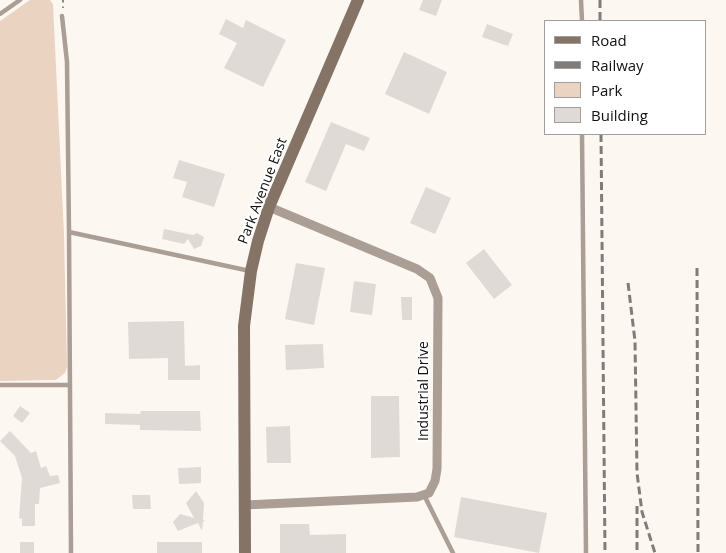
<!DOCTYPE html>
<html>
<head>
<meta charset="utf-8">
<style>
  body { margin:0 }
  #map { position:relative; width:726px; height:553px; overflow:hidden; background:#fdf7f2; font-family:"Open Sans",sans-serif }
  canvas { display:block }
  .legend { position:absolute; left:544px; top:20px; width:162px; height:115px; box-sizing:border-box; background:#fff; border:1px solid #a09f9f; margin:0; padding:6px 9px; list-style:none; font-size:15px; color:#12100e }
  .legend li { display:flex; align-items:center; gap:10px; height:25px }
  .legend b { width:25px; border:1px solid #a09f9f }
</style>
</head>
<body>
<div id="map">
<canvas width="726" height="553"></canvas>
<ul class="legend">
<li><b style="height:6px;background:#857366"></b>Road</li>
<li><b style="height:6px;background:#807c79"></b>Railway</li>
<li><b style="height:14px;background:#ebd3c1"></b>Park</li>
<li><b style="height:14px;background:#e0dad6"></b>Building</li>
</ul>
</div>
<script>
const c = document.querySelector('canvas').getContext('2d');
c.lineJoin = 'round';
function fillPath(path, color) { c.fillStyle = color; c.fill(path, 'evenodd'); }
function strokePath(path, color, width, dash) { c.strokeStyle = color; c.lineWidth = width; c.lineCap = dash ? 'butt' : 'round'; c.setLineDash(dash || []); c.stroke(path); }
function label(font, color, halo, rows, align = 'center') {
  c.font = font + ' "Open Sans",sans-serif'; c.lineWidth = 4; c.setLineDash([]); c.textBaseline = 'middle'; c.strokeStyle = halo; c.fillStyle = color; for (const [text, x, y, turn = 0] of rows) {
    c.save(); c.translate(x, y); c.rotate((+turn || 0) * Math.PI / 180); c.textAlign = isNaN(turn) ? turn : align; if (halo) c.strokeText(text, 0, 0); c.fillText(text, 0, 0); c.restore();
  }
}
fillPath(new Path2D(`
  M30 0H50L53 4 64 234 67 366 65 373 56 380 0 381V21Z`), '#ebd3c1');
fillPath(new Path2D(`
  M423 0H442L436 16 419 10Z
  M226 19 243 28 246 20 286 40 263 87 224 68 237 43 219 34Z
  M487 24 513 34 508 46 482 37Z
  M404 52 447 72 429 114 385 94Z
  M331 122 370 138 364 151 346 144 326 191 305 182Z
  M179 160 225 174 214 207 182 197 187 182 173 178Z
  M426 187 451 198 435 234 410 223Z
  M164 229 193 235 197 233 204 237 201 246 194 249 188 239 184 244 162 239Z
  M484 249 512 285 494 299 466 263Z
  M296 263 325 268 314 325 285 319Z
  M354 281 376 284 372 315 350 312Z
  M401 297H412V320H402Z
  M184 321 185 366 200 365V380H168V358L129 359 128 322Z
  M323 344 324 368 286 370 285 345Z
  M371 396H399L400 457 371 458Z
  M20 406 30 413 22 423 13 416Z
  M141 411H200L201 431 140 430V425L105 424V413L140 414Z
  M290 426 291 463H267L266 427Z
  M10 431 31 453 36 451 41 468 46 466 50 476 58 475 60 483 40 488 39 504H35V526H22V519L19 518 22 478 15 456 0 441Z
  M201 467V483L179 484 178 468Z
  M196 491 204 503 203 520H205L203 522 202 531 198 523 178 531 173 522 180 514 194 518 186 503Z
  M132 495H150L151 509H133Z
  M461 497 547 513 539 553 454 537Z
  M280 524H309L310 535 346 534V553H280Z
  M20 542H34V553H20Z
  M157 542H202V553H157Z`), '#e0dad6');
strokePath(new Path2D(`
  M63 0V8`), '#8d8985', 2, [2.5, 4]);
strokePath(new Path2D(`
  M581 0 582 21
  M0 14 20 0
  M62 16 67 62 69 232
  M582 134 586 553
  M0 385H70
  M424 495 453 553
  M71 553 69 232 250 271`), '#aa9e95', 4.5);
strokePath(new Path2D(`
  M245 505 417 497 429 493 435 481 437 469 438 298 430 278 417 269 269 207`), '#aa9e95', 9);
strokePath(new Path2D(`
  M245 553 244 326 251 271 258 241 269 207 358 0`), '#857366', 12);
strokePath(new Path2D(`
  M600 0V21
  M601 134 605 553
  M697 268 698 553
  M628 283 635 341 637 473 642 512 655 553
  M637 506V553`), '#807c79', 3, [8, 4]);
label('14px', '#12100e', '#fff', [
  ["Park Avenue East",263,191,-69],
  ["Industrial Drive",424,391,-90]
]);
</script>
</body>
</html>
